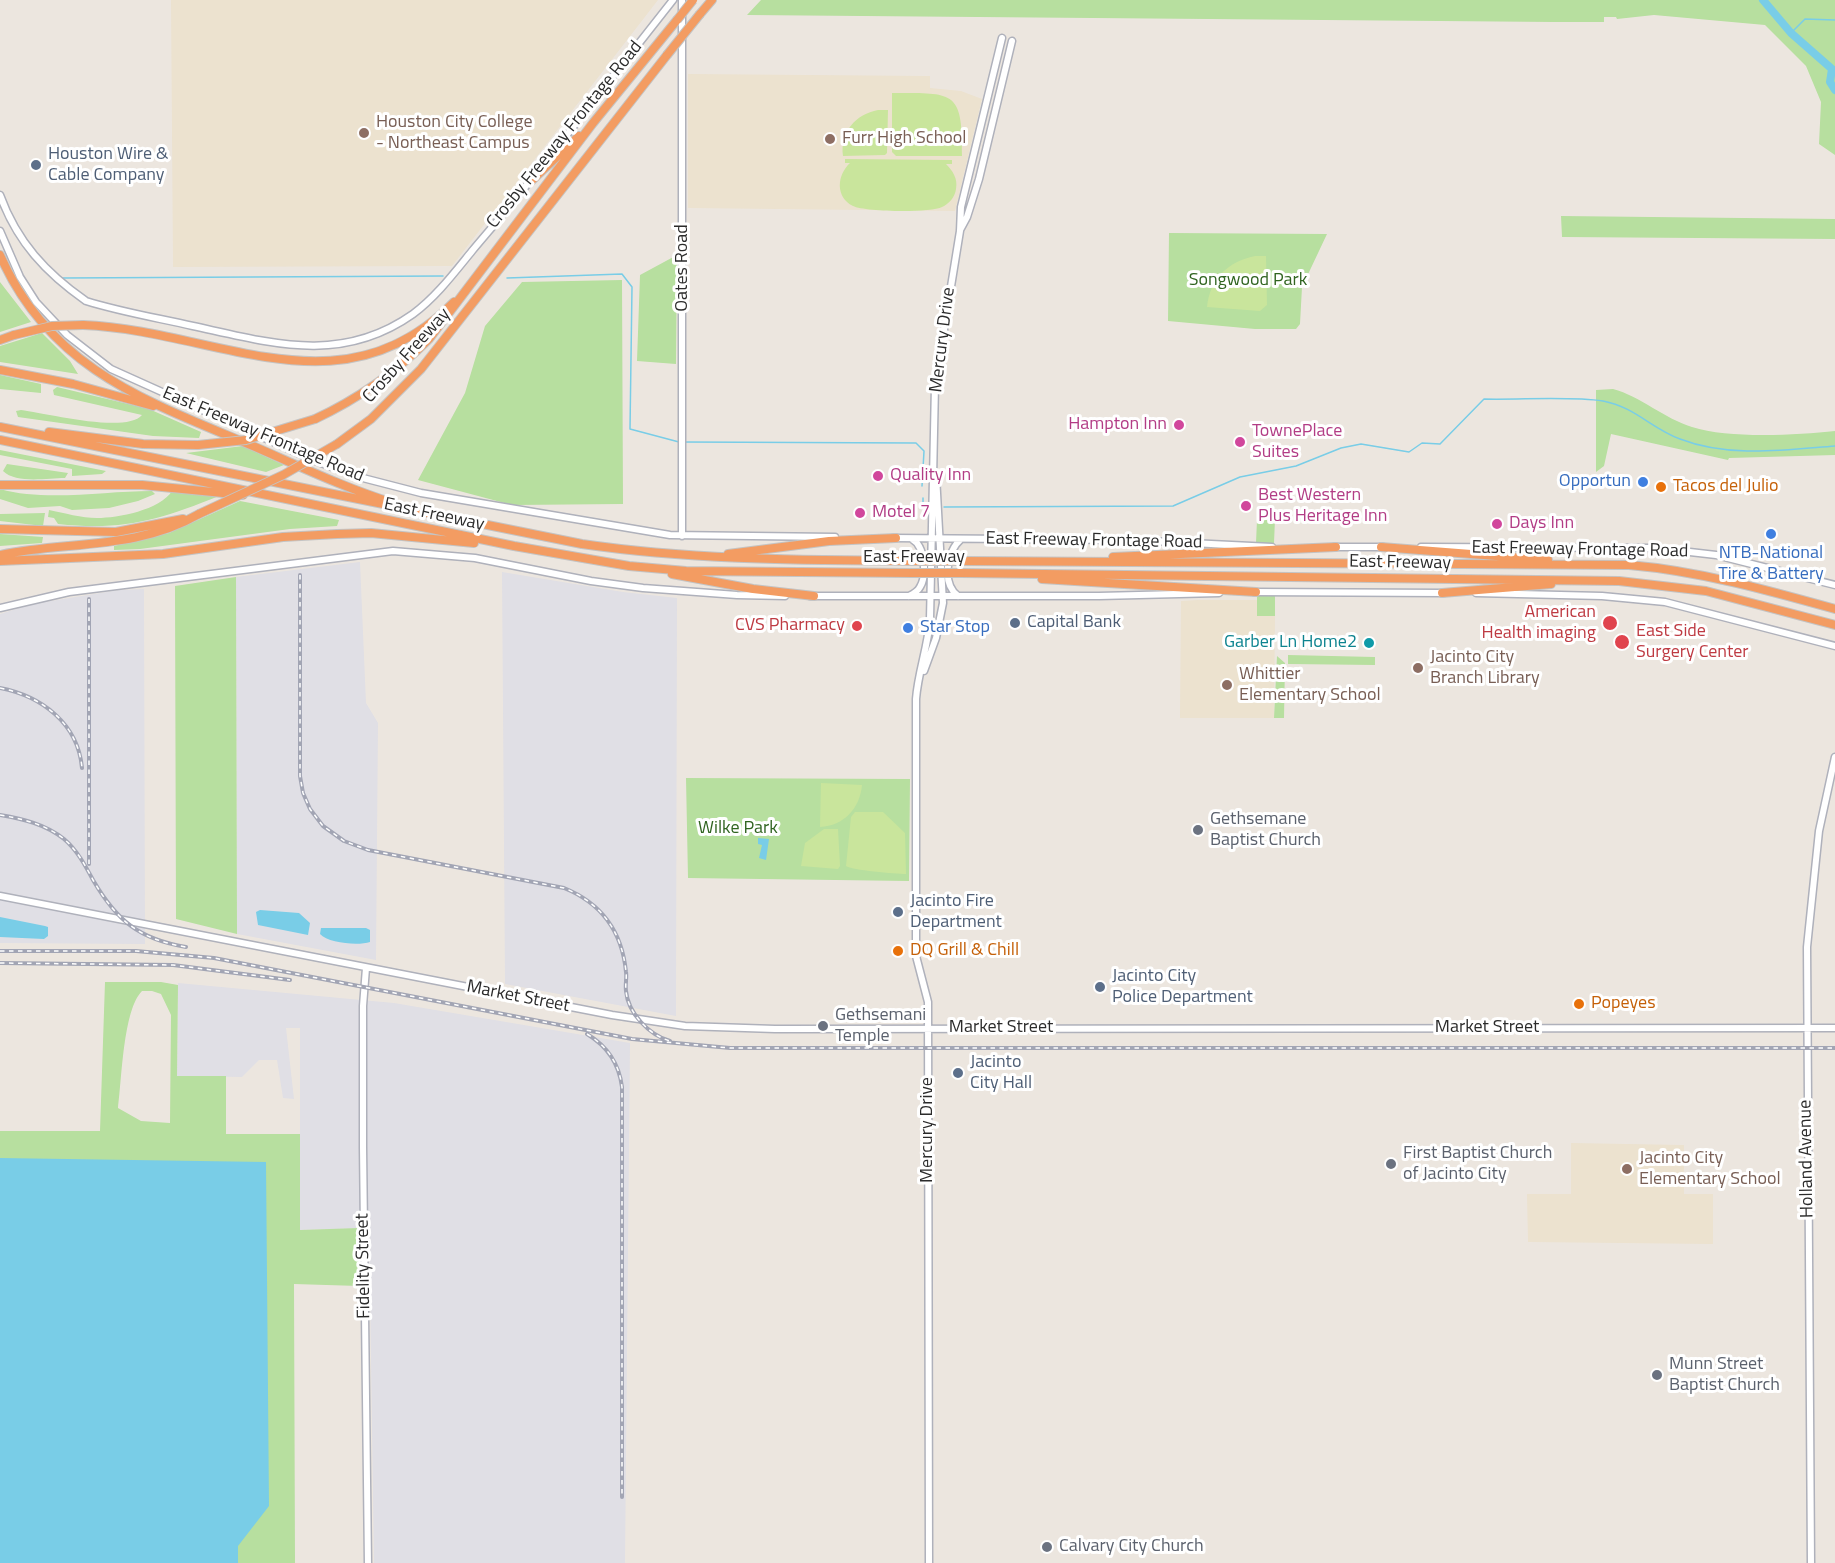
<!DOCTYPE html>
<html>
<head>
<meta charset="utf-8">
<style>
  body { margin:0 }
  canvas { display:block; background:#ece6df }
</style>
</head>
<body>
<canvas width="1835" height="1563"></canvas>
<script>
const c = document.querySelector('canvas').getContext('2d');
c.lineJoin = 'round';
function fillPath(path, color) { c.fillStyle = color; c.fill(path, 'evenodd'); }
function strokePath(path, color, width, dash) { c.strokeStyle = color; c.lineWidth = width; c.lineCap = dash ? 'butt' : 'round'; c.setLineDash(dash || []); c.stroke(path); }
function label(font, color, halo, rows, align = 'center') {
  c.font = font + ' "Titillium Web",sans-serif'; c.lineWidth = 6; c.setLineDash([]); c.textBaseline = 'middle'; c.strokeStyle = halo; c.fillStyle = color; for (const [text, x, y, turn = 0] of rows) {
    c.save(); c.translate(x, y); c.rotate((+turn || 0) * Math.PI / 180); c.textAlign = isNaN(turn) ? turn : align; if (halo) c.strokeText(text, 0, 0); c.fillText(text, 0, 0); c.restore();
  }
}
fillPath(new Path2D(`
  M360 562 366 703 378 723 376 960 237 934 236 577Z
  M502 572 623 592 677 598 676 1016 505 984Z
  M144 589 145 944 0 943V614L32 604 119 590Z
  M178 983 394 1003 630 1043 625 1563H374L369 1228 300 1230V1028H286L294 1099 283 1098 277 1060H259L242 1077 177 1076Z`), '#e0dfe5');
fillPath(new Path2D(`
  M171 0H658L452 266 173 267Z
  M688 74 930 76V88L961 91 982 99 955 211 688 208Z
  M1198 600H1257V616H1275L1274 718H1180L1181 601Z
  M1571 1143 1684 1145V1194H1713V1244L1528 1242 1527 1194H1571Z`), '#ece2cf');
fillPath(new Path2D(`
  M761 0H1835V155L1819 144 1821 102 1806 66 1765 25 1654 15 1617 19 1616 17H1604V22H1554L747 15Z
  M1561 216 1835 219V239L1562 237Z
  M1169 233 1327 234 1302 287 1300 324 1296 329H1255L1168 321Z
  M677 255 676 364 637 361 640 275Z
  M622 280 623 504 512 505 418 480 465 393 485 326 522 282Z
  M0 282 31 322 0 332Z
  M42 333 70 361 78 374 0 362V346Z
  M0 375 41 384V393L0 389Z
  M57 387 149 409 201 432 199 438 153 436 18 417 16 411 21 410C46 413 126 434 142 415L54 395 53 390Z
  M1613 389C1640 396 1665 419 1692 427 1729 439 1796 435 1835 431V455L1729 458 1728 460 1611 434 1604 466 1596 472V390Z
  M243 446 284 465 266 472 186 453Z
  M0 450 106 471 102 474 72 476V469L0 455Z
  M7 464 68 473 65 478C47 478 16 484 3 471Z
  M0 489C46 502 104 491 152 491L155 494 138 501 109 508 72 510 60 506 28 508 0 499Z
  M172 491 219 496C159 520 124 531 58 524L54 518 48 517 49 510C64 513 82 518 97 518 118 518 160 510 172 491Z
  M240 501 339 520 337 526 290 529 140 549 114 550V546L169 533Z
  M45 513 43 526 0 521V514Z
  M1275 519 1274 543H1256L1257 520Z
  M0 534 43 537 42 543 0 546Z
  M236 577 237 934 176 919 175 586Z
  M1257 595H1275V616H1257Z
  M1288 655 1375 657V665L1288 664Z
  M1277 656 1285 663 1284 718H1274Z
  M686 778 910 779 909 881 688 878Z
  M105 982H161L178 985 177 1076H226V1134H300V1230L359 1228V1286L294 1284 295 1563H0V1131H100ZM142 991H152L161 994 171 1015 170 1123 141 1121 118 1108C122 1079 123 1010 142 991Z`), '#b7df9f');
fillPath(new Path2D(`
  M892 93C954 93 963 90 962 156H896L892 152Z
  M878 110H888L887 153 885 155 843 156C840 132 856 114 878 110Z
  M845 159 952 160V164H946C953 171 958 179 956 189 955 197 949 204 942 207 931 213 865 212 853 206 835 197 837 175 850 163H845Z
  M1255 256H1266L1267 305 1260 311 1207 307C1210 279 1227 262 1255 256Z
  M821 783 862 785C860 808 844 826 820 827Z
  M855 812H883L905 833 906 874C896 874 851 870 846 866L851 817Z
  M824 829H838L840 866 838 869 801 866 805 843Z`), '#c9e59c');
fillPath(new Path2D(`
  M758 838 769 839 766 860 759 858 762 845 758 844Z
  M260 910 299 913 310 923 308 935 258 925 256 912Z
  M0 917 45 926 48 927V936L44 939 0 937Z
  M321 928H366L370 930V942C358 946 328 943 320 934Z
  M0 1158 266 1162 269 1506 238 1546V1563H0Z`), '#79cde7');
strokePath(new Path2D(`
  M1791 33 1805 19 1835 20
  M63 278 443 276
  M507 278 622 274 632 287 630 429 679 442
  M683 442 916 443 924 451 922 486
  M923 498V507H928
  M944 507 1173 506 1240 477 1296 466 1341 448 1361 444 1409 452 1422 443 1440 444 1484 399C1519 400 1570 396 1603 401 1635 407 1652 429 1680 439 1729 458 1784 450 1835 446`), '#79cde7', 1.5);
strokePath(new Path2D(`
  M1763 0 1791 33 1832 69 1830 82 1835 90`), '#79cde7', 8);
const secondary = new Path2D(`
  M540 169 673 0
  M0 195C17 242 46 273 86 301 121 312 158 318 193 326 271 343 341 365 413 314 436 297 454 273 472 251 493 226 514 202 533 177
  M960 230 967 217 979 179 1012 41
  M0 231 20 277 36 302 67 335 111 369 313 460 359 477 421 493 670 535 835 537
  M682 536V0
  M893 538 1130 540 1272 547
  M1334 547H1383
  M1421 547 1655 548 1716 555 1835 585
  M1254 592 1444 593
  M1476 593 1602 596 1665 602 1835 646
  M810 596H1099L1219 593
  M909 596C913 594 918 591 920 587 927 576 925 546 912 539
  M958 596C941 583 947 551 961 539
  M0 608 69 592 393 551 475 558 591 581 643 588 737 595 785 596
  M924 671 936 638 943 603 936 475
  M0 896 612 1015 685 1026 775 1029 1835 1028
  M366 968 363 1006V1147L368 1563
  M929 1563 928 1002 916 956V699C918 672 928 647 930 619L935 385 960 231 961 207 1002 38
  M1811 1563 1807 947 1819 831 1835 757`);
const highway = new Path2D(`
  M700 14 712 0
  M531 181 579 136
  M0 255C50 369 146 401 253 446 299 466 345 488 393 503
  M83 325C216 330 341 417 454 302
  M0 340 14 335
  M0 370 73 384 153 406
  M315 419C358 399 395 373 429 339L593 123 677 20
  M0 427 582 544C692 560 802 560 914 561
  M49 432 143 444 198 445
  M0 440 514 546 629 566 686 571 913 573
  M337 444 371 419 421 369 667 55
  M0 485H142L243 495
  M0 529 116 532 183 519
  M1381 547 1548 560
  M728 554 829 541 896 538
  M0 555C68 541 137 550 199 514
  M1113 557 1336 547
  M0 561 163 554 283 537 337 534 371 533 474 543
  M960 561 1629 565C1699 571 1767 590 1835 609
  M961 573 1619 581 1706 591 1835 625
  M672 574 753 589 814 596
  M1042 579 1256 592
  M1442 593 1551 584`);
strokePath(secondary, '#afb1bb', 9);
strokePath(highway, '#c4c4c4', 10);
strokePath(secondary, '#fff', 6);
strokePath(highway, '#f39c62', 8);
const rail = new Path2D(`
  M300 575V776L303 793 310 809 323 826 344 841 368 850 564 888C601 903 622 931 626 972 627 978 625 984 626 991 628 1013 649 1035 670 1041
  M0 688C41 696 78 723 82 768
  M0 815C23 819 45 824 64 839 77 850 85 865 93 880 117 921 139 939 186 947
  M89 864V599
  M0 951H136L214 958 632 1039 730 1048H1835
  M0 963 173 965 290 980
  M587 1034C607 1046 619 1063 622 1087V1497`);
strokePath(rail, '#a2a5b4', 4);
strokePath(rail, '#fff', 1.5, [4.5]);
const highwayBridge = new Path2D(`
  M677 20 693 0
  M667 55 700 14
  M14 335 52 326 83 325
  M198 445 246 440 315 419
  M199 514 283 475 337 444
  M914 561H960
  M913 573H961`);
strokePath(highwayBridge, '#c4c4c4', 10, []);
strokePath(highwayBridge, '#f39c62', 8);
for (const [x, y, r, color] of [
  [364,133,6,"#8d6e63"],
  [830,139,6,"#8d6e63"],
  [36,165,6,"#5c6f8a"],
  [1179,425,6,"#d1479c"],
  [1240,442,6,"#d1479c"],
  [878,476,6,"#d1479c"],
  [1643,482,6,"#3f7fe0"],
  [1661,487,6,"#e8710a"],
  [1246,506,6,"#d1479c"],
  [860,513,6,"#d1479c"],
  [1497,524,6,"#d1479c"],
  [1771,534,6,"#3f7fe0"],
  [1015,623,6,"#5c6f8a"],
  [1610,623,8,"#e0444e"],
  [857,626,6,"#e0444e"],
  [908,628,6,"#3f7fe0"],
  [1622,642,8,"#e0444e"],
  [1369,643,6,"#0f9aa8"],
  [1418,668,6,"#8d6e63"],
  [1227,685,6,"#8d6e63"],
  [1198,830,6,"#6b7280"],
  [898,912,6,"#5c6f8a"],
  [898,951,6,"#e8710a"],
  [1100,987,6,"#5c6f8a"],
  [1579,1004,6,"#e8710a"],
  [823,1026,6,"#6b7280"],
  [958,1073,6,"#5c6f8a"],
  [1391,1164,6,"#6b7280"],
  [1627,1169,6,"#8d6e63"],
  [1657,1375,6,"#6b7280"],
  [1047,1547,6,"#6b7280"]
]) { const dot = new Path2D(); dot.arc(x, y, r, 0, 2 * Math.PI); c.fillStyle = color; c.fill(dot); strokePath(dot, '#fff', 2); }
label('18px', '#785e54', '#fff', [
  ["Houston City College",376,123],
  ["- Northeast Campus",376,144],
  ["Furr High School",842,139],
  ["Jacinto City",1430,658],
  ["Branch Library",1430,679],
  ["Whittier",1239,675],
  ["Elementary School",1239,696],
  ["Jacinto City",1639,1159],
  ["Elementary School",1639,1180]
], 'left');
label('18px', '#2b2b2b', '#fff', [
  ["Crosby Freeway Frontage Road",565,135,-51],
  ["Oates Road",683,268,-90],
  ["Mercury Drive",943,340,-83],
  ["Crosby Freeway",407,356,-48],
  ["East Freeway Frontage Road",263,435,23],
  ["East Freeway",434,515,12],
  ["East Freeway Frontage Road",1094,541,1],
  ["East Freeway Frontage Road",1580,550,1],
  ["East Freeway",914,558],
  ["East Freeway",1400,563,1],
  ["Market Street",518,997,11],
  ["Market Street",1001,1028],
  ["Market Street",1487,1028],
  ["Mercury Drive",928,1130,-90],
  ["Holland Avenue",1807,1159,-91],
  ["Fidelity Street",364,1266,-91]
]);
label('18px', '#4e5e75', '#fff', [
  ["Houston Wire &",48,155],
  ["Cable Company",48,176],
  ["Capital Bank",1027,623],
  ["Jacinto Fire",910,902],
  ["Department",910,923],
  ["Jacinto City",1112,977],
  ["Police Department",1112,998],
  ["Jacinto",970,1063],
  ["City Hall",970,1084]
], 'left');
label('18px', '#306420', '#fff', [
  ["Songwood Park",1248,281],
  ["Wilke Park",738,829]
]);
label('18px', '#b23c85', '#fff', [
  ["Hampton Inn",1167,425,"right"],
  ["TownePlace",1252,432],
  ["Suites",1252,453],
  ["Quality Inn",890,476],
  ["Best Western",1258,496],
  ["Plus Heritage Inn",1258,517],
  ["Motel 7",872,513],
  ["Days Inn",1509,524]
], 'left');
label('18px', '#366cbe', '#fff', [
  ["Opportun",1631,482],
  ["NTB-National",1771,554,"center"],
  ["Tire & Battery",1771,575,"center"],
  ["Star Stop",920,628,"left"]
], 'right');
label('18px', '#c56008', '#fff', [
  ["Tacos del Julio",1673,487],
  ["DQ Grill & Chill",910,951],
  ["Popeyes",1591,1004]
], 'left');
label('18px', '#be3a42', '#fff', [
  ["American",1596,613],
  ["Health imaging",1596,634],
  ["CVS Pharmacy",845,626],
  ["East Side",1636,632,"left"],
  ["Surgery Center",1636,653,"left"]
], 'right');
label('18px', '#0d838f', '#fff', [
  ["Garber Ln Home2",1357,643]
], 'right');
label('18px', '#5b616d', '#fff', [
  ["Gethsemane",1210,820],
  ["Baptist Church",1210,841],
  ["Gethsemani",835,1016],
  ["Temple",835,1037],
  ["First Baptist Church",1403,1154],
  ["of Jacinto City",1403,1175],
  ["Munn Street",1669,1365],
  ["Baptist Church",1669,1386],
  ["Calvary City Church",1059,1547]
], 'left');
</script>
</body>
</html>
